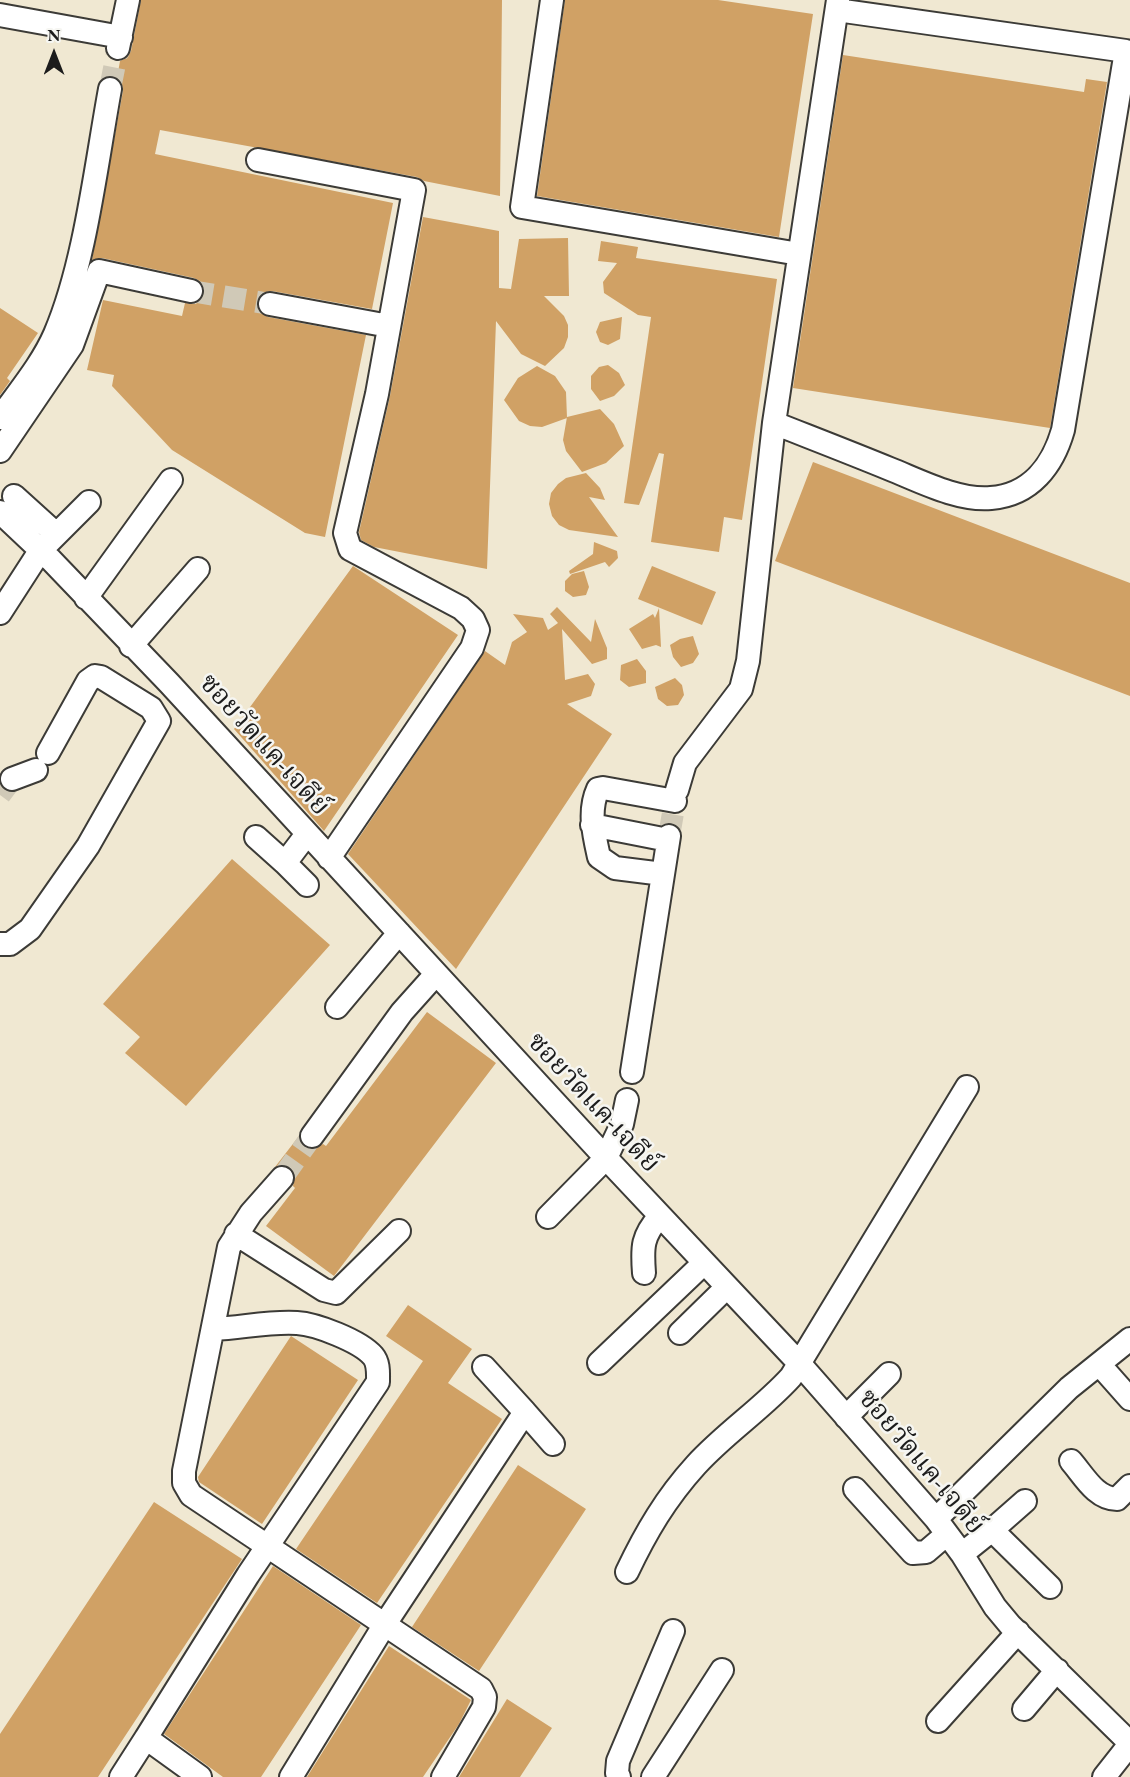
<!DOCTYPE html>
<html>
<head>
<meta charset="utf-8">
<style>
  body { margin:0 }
  #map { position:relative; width:1130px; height:1777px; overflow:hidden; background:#f0e8d2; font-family:"EB Garamond",serif }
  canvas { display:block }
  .north { position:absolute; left:24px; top:24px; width:60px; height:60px; -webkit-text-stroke:4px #f6f6f2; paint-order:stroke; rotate:0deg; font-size:16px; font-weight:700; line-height:24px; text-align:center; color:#1c1c1c }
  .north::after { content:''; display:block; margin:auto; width:21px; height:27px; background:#1c1c1c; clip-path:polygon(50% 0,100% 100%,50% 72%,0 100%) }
</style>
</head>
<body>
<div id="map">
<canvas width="1130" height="1777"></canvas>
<div class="north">N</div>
</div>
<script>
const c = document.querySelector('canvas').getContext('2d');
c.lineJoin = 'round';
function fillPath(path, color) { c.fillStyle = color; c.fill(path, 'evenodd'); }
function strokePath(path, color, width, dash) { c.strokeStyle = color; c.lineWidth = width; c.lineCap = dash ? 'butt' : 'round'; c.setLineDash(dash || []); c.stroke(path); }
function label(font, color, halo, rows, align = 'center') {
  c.font = font + ' "EB Garamond","Noto Serif Thai",serif'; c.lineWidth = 5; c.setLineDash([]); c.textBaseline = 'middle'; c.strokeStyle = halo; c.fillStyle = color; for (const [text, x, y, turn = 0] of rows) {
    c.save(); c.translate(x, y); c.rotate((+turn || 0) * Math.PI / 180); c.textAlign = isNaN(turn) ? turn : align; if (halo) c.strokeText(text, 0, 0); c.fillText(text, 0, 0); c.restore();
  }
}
fillPath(new Path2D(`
  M141 0H502L500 196 424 181 417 177 160 130 155 154 393 203 372 309 272 291 265 292 257 301 258 309 268 317 366 335 325 537 305 533 172 450 112 386 114 375 87 370 103 300 182 316 185 303 196 304 204 293 200 281 194 278 102 258 92 260 123 91 122 84 117 78 120 61 128 57 131 51Z
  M565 0H718L813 14 779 237 537 196Z
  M843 55 1084 92 1086 79 1107 82 1050 428 793 388Z
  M423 217 499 231V288L511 289 519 239 568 238 569 296H544L564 316 568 325V337L564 348 545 366 521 354 496 321 487 569 374 547 361 540 359 532 390 396Z
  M601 241 638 247 636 258 777 279 742 520 724 517 719 552 651 542 664 454 659 453 639 505 624 503 651 317 638 315 604 293 603 282 617 263 598 261Z
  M0 308 38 333 7 378 10 381 0 395Z
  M622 317 620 339 608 345 600 342 596 332 600 322Z
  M608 365 619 373 625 385 614 396 600 401 591 389V376L599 367Z
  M537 366 555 376 566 392 567 418 542 427 530 426 519 421 504 400 518 378Z
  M600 409 614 424 624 446 606 463 582 472 566 451 563 440 567 417Z
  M813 462 1130 583V696L775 561Z
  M586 473 600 488 605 500 589 497 618 537 569 530 559 525 552 516 549 504 551 493 558 484 566 478Z
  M594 542 617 551 618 558 609 567 605 562 570 574 569 571 593 554Z
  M353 566 458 635 324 831 234 729Z
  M652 566 716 592 702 625 638 599Z
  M584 571 589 587 586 595 573 597 565 591V581L572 574Z
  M557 607 591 642 595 619 607 648V659L592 664 562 629 565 680 588 674 595 684 591 696 567 704 612 734 456 969 348 854 485 651 505 665 512 642 527 632 513 614 543 618 548 630 558 623 550 614Z
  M659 608 661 647 656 645 642 649 629 629 653 614 655 618Z
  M693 636 699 654 693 663 681 667 673 657 670 645 680 639Z
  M637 659 646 671V683L629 687 620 680 621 665Z
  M675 678 682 685 684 695 678 705 667 706 658 699 655 687Z
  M232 859 330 945 186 1106 125 1053 140 1037 103 1004Z
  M427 1012 496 1063 334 1276 266 1226 295 1188 293 1186 295 1174 291 1168 284 1165 275 1167 299 1136 305 1147 311 1149 323 1144 326 1146Z
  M408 1305 472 1349 448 1383 502 1419 377 1603 296 1549 423 1361 386 1336Z
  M291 1336 358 1380 262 1524 199 1482 198 1477Z
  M518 1465 586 1509 479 1671 412 1627Z
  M154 1502 242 1559 98 1777H0V1734Z
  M273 1566 361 1625 261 1777H223L164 1734Z
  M389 1646 471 1700 459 1724 423 1777H307Z
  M507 1699 552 1728 520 1777H459Z`), '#d0a165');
strokePath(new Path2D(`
  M110 89 118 48
  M191 291 270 304
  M0 795 12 779
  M669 836 677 790
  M282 1178 312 1136`), '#d0c9b7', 22, [22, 11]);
const minor = new Path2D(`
  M552 0 522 207 799 254
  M0 15 121 37
  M118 48 128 0
  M258 160 414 190 377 394 345 533 350 549 461 608 473 619 478 630 472 648 329 858
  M270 304 389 326
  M0 418C19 391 42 364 55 334 85 264 96 165 110 89
  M774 423C812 438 851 453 890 469 920 481 958 501 991 498 1031 495 1053 465 1063 430L1126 51 837 10
  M0 451 72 345 99 271 191 291
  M14 496 56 534
  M0 512 51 560 169 683 606 1158 799 1363 936 1519 962 1554 995 1607 1010 1625 1130 1743
  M86 598 171 480
  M0 613 40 551 89 502
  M131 646 198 569
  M12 779 36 770
  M677 790 685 763 741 689 748 661 774 423 838 0
  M592 825 668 840
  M256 837 285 863 307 834
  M285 863 307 885
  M663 874 615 868 599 857C594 835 588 811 598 789L603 788 675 801
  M0 944H10L30 929 88 846 159 721 151 708 101 677 95 676 88 681 48 753
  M337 1007 399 933
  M632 1072 669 836
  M312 1136 402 1012 436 974
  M282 1178 251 1213 229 1247 184 1471V1483L191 1495 481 1689 485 1697 484 1707 443 1777
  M548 1217 606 1158 622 1124 627 1100
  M236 1234 324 1290 336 1293 399 1231
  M644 1273C642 1247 642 1236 660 1216
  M680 1333 727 1287
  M599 1363 704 1263
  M1099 1364 1130 1399
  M525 1412 553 1444
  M846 1417 889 1374
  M1071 1461C1084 1476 1096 1499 1117 1499L1130 1486
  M855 1489 913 1553 926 1552 947 1534
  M936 1519 1069 1388 1130 1339
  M992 1530 1025 1501
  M962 1554 992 1530 1050 1587
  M627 1572C646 1532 666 1498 696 1465 725 1433 762 1409 791 1377L967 1087
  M1024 1709 1057 1670
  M938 1721 1018 1632
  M146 1738 248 1575 378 1382C378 1373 379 1363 373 1356 360 1341 316 1324 297 1323 270 1321 241 1328 214 1329
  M121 1777 146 1738 200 1777
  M291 1777 385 1624 525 1412 484 1367
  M619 1777 617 1773 618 1761 673 1631
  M653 1777 722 1670
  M1104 1777 1130 1744`);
strokePath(minor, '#3c3b37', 26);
strokePath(minor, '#fff', 22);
label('27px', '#1c1c1c', '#f6f6f2', [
  ["ซอยวัดแค-เจดีย์",264,745,48],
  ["ซอยวัดแค-เจดีย์",593,1103,47],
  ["ซอยวัดแค-เจดีย์",921,1462,50]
]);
</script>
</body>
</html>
